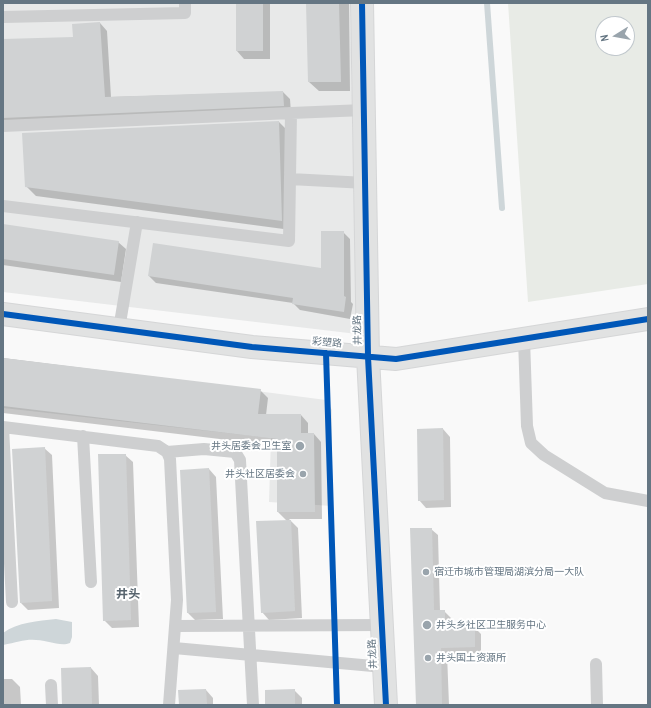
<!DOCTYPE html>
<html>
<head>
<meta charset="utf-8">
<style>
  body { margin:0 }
  #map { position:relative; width:651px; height:708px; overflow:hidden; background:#f9f9f9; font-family:"Archivo Narrow",sans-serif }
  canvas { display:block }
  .frame { position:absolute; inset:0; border:4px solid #657683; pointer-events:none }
  .north { position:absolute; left:595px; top:16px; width:40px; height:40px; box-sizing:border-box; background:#fff; border:1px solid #c1c8cd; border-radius:50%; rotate:259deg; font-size:11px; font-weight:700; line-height:16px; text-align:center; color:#657683 }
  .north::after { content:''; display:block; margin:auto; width:14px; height:18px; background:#99a4ac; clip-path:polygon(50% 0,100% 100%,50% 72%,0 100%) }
</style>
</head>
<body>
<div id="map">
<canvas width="651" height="708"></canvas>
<div class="frame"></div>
<div class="north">N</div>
</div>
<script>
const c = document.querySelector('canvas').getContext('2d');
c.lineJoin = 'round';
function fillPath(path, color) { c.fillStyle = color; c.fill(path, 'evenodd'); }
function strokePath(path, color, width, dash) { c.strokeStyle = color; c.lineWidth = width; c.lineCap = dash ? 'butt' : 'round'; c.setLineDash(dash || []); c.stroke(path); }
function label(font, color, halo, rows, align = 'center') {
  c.font = font + ' "Archivo Narrow","Noto Sans SC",sans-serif'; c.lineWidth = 4; c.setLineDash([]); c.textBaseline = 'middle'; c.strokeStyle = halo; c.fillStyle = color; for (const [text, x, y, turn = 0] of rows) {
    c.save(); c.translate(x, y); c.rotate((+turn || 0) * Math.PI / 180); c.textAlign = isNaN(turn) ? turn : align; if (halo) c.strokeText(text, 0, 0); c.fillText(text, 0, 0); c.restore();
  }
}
fillPath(new Path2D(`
  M3 3H350L357 334 3 292Z
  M3 358 326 400 332 410V506L269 502 271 438 3 408Z`), '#e8e9e9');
fillPath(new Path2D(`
  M508 3H648V284L528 302ZM603 24H627V48H603Z`), '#e8ebe6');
fillPath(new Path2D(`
  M56 619 72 622V637L70 643C63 646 56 643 49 642 29 637 22 641 3 645V633C18 622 38 621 56 619Z`), '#ced6d9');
fillPath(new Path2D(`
  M237 3H270V59H244L237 51Z
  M307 3H349L350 91H319L309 82Z
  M100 23 107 31 111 97 283 92 290 99 291 113 3 126V40L74 38Z
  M279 122 289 132 291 230 36 196 26 186Z
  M3 225 118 242 126 249 121 282 3 265Z
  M343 232 350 239 351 302 353 304 350 319 300 310 293 303 156 283 149 276 322 270Z
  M3 358 260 390 268 398 266 415H301L308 423V434H314L321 442 322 519H289L298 528 302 618 269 620 262 612 287 521 278 512V446L3 413Z
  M443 429 450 437 451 507 426 508 419 500Z
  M44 448 52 455 59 608 28 610 21 603Z
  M125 455 133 462 139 627 112 628 104 620Z
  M209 469 216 477 223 619 195 620 188 613Z
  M431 529 438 535 440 611H444L451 618V628L474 627 481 634V653L447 654 449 705H417Z
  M91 668 98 676 99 705H63Z
  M3 679H12L20 687 21 705H3Z
  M206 690 213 698V705H180Z
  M294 690 302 698V705H266Z`), '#0003');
strokePath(new Path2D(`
  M487 3 502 208`), '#ced6d9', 6);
fillPath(new Path2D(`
  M236 3H263V51H236Z
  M306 3H339L341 82H308Z
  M100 22 105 97 283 91 284 106 3 118V39L73 37 72 24Z
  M279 121 282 221 25 187 22 133Z
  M3 224 119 241 114 275 3 259Z
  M321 231H344V296L346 297 344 312 292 304 293 298 148 276 153 243 321 268Z
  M3 358 261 389 258 414H301V433H314L315 512H277V439L3 406Z
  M443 428 444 500 418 501 417 429Z
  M45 447 52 601 20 603 12 449Z
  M98 454H126L131 620 103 621Z
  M209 468 216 612 187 613 180 470Z
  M291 520 295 611 261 613 256 521Z
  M410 528H432L434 610H445V627L475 626V647L441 648 442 705H416Z
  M91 667 92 705H62L61 668Z
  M206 689 207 705H179L178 690Z
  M295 689V705H265V690Z`), '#d0d2d3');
const secondary = new Path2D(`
  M362 3 368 357 386 705
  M3 314 252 347 396 359 648 319`);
strokePath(secondary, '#d5d6d7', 24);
strokePath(new Path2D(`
  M3 17 185 13V3
  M291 113 364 110
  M3 126 291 113 289 241 3 206
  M290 179 366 183
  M119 329 137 222
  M524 339 527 426 531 443 544 455 605 493 648 501
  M3 427 158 446 167 452 170 459 177 600 169 705
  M3 427 12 602
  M83 436 91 582
  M167 452 204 449 235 452 240 460 253 705
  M176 626 382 625
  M174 648 384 667
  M596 664 597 705
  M51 685 52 705`), '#cecfd0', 12);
strokePath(secondary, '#e1e2e2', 22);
strokePath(new Path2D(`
  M362 3 368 357 386 705
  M3 314 252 347 396 359 648 319
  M326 353 337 705`), '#0057b8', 6);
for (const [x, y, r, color] of [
  [300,446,5,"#99a4ac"],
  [303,474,4,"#99a4ac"],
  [426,572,4,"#99a4ac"],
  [427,625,5,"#99a4ac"],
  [428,658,4,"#99a4ac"]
]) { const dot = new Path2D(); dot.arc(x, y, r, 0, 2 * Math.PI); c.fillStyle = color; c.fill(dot); strokePath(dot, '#fff', 1.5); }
label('10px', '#657683', '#fff', [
  ["井龙路",358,330,-91],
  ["彩塑路",327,343,5],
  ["井龙路",373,654,-93]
]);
label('10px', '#657683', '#fff', [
  ["井头居委会卫生室",291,446,"right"],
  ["井头社区居委会",295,474,"right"],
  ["宿迁市城市管理局湖滨分局一大队",434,572],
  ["井头乡社区卫生服务中心",436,625],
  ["井头国土资源所",436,658]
], 'left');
label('bold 12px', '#57646e', '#fff', [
  ["井头",128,595]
]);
</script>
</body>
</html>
